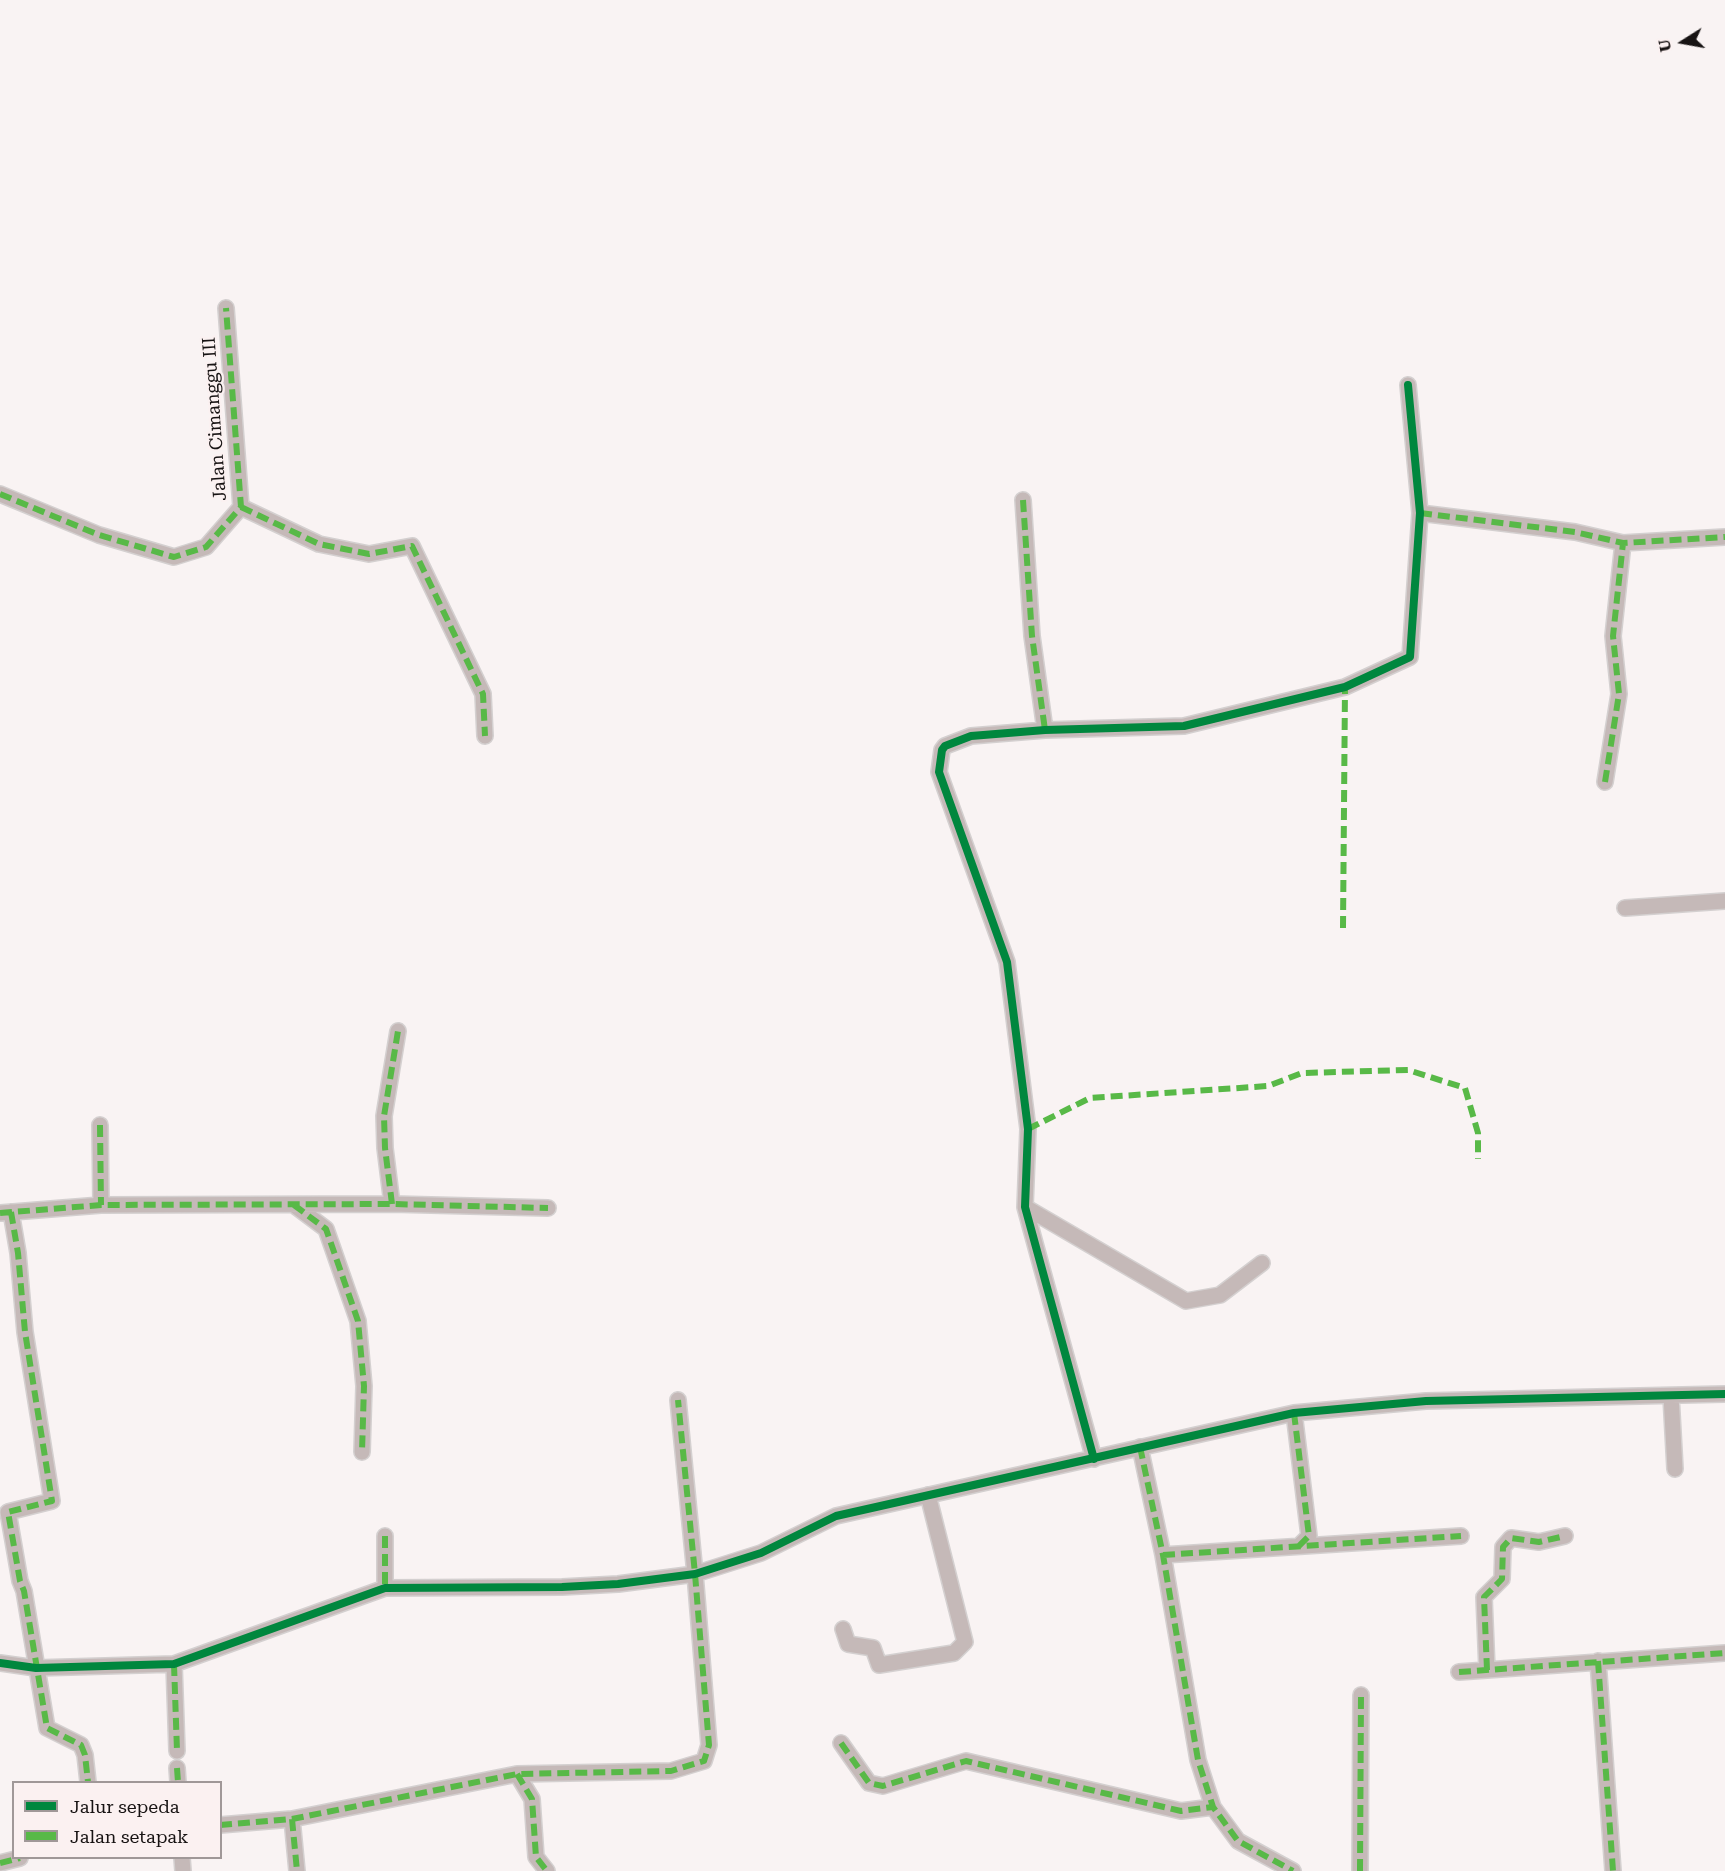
<!DOCTYPE html>
<html>
<head>
<meta charset="utf-8">
<style>
  body { margin:0 }
  #map { position:relative; width:1725px; height:1871px; overflow:hidden; background:#f9f3f3; font-family:"Roboto Serif",serif }
  canvas { display:block }
  .legend { position:absolute; left:12px; top:1781px; width:210px; height:78px; box-sizing:border-box; background:#fbf1f1; border:2px solid #a09898; margin:0; padding:8px 10px; list-style:none; font-size:18px; color:#171313 }
  .legend li { display:flex; align-items:center; gap:12px; height:30px }
  .legend b { width:30px; border:2px solid #a09898 }
  .north { position:absolute; left:1653px; top:12px; width:60px; height:60px; -webkit-text-stroke:4px #fbf1f1; paint-order:stroke; rotate:259deg; font-size:16px; font-weight:700; line-height:24px; text-align:center; color:#171313 }
  .north::after { content:''; display:block; margin:auto; width:21px; height:27px; background:#171313; clip-path:polygon(50% 0,100% 100%,50% 72%,0 100%) }
</style>
</head>
<body>
<div id="map">
<canvas width="1725" height="1871"></canvas>
<ul class="legend">
<li><b style="height:8px;background:#00873e"></b>Jalur sepeda</li>
<li><b style="height:8px;background:#58b947"></b>Jalan setapak</li>
</ul>
<div class="north">U</div>
</div>
<script>
const c = document.querySelector('canvas').getContext('2d');
c.lineJoin = 'round';
function strokePath(path, color, width, dash) { c.strokeStyle = color; c.lineWidth = width; c.lineCap = dash ? 'butt' : 'round'; c.setLineDash(dash || []); c.stroke(path); }
function label(font, color, halo, rows, align = 'center') {
  c.font = font + ' "Roboto Serif",serif'; c.lineWidth = 4.5; c.setLineDash([]); c.textBaseline = 'middle'; c.strokeStyle = halo; c.fillStyle = color; for (const [text, x, y, turn = 0] of rows) {
    c.save(); c.translate(x, y); c.rotate((+turn || 0) * Math.PI / 180); c.textAlign = isNaN(turn) ? turn : align; if (halo) c.strokeText(text, 0, 0); c.fillText(text, 0, 0); c.restore();
  }
}
const minor = new Path2D(`
  M0 494 99 535 174 557 206 547 241 507 226 308
  M1023 500 1032 636 1045 730
  M241 507 319 544 369 554 412 546 483 694 485 736
  M1420 513 1575 532 1623 543 1725 537
  M1605 782 1619 694 1613 636 1623 543
  M1625 908 1725 901
  M100 1125 101 1205
  M392 1204 385 1148 384 1116 398 1031
  M294 1205 326 1229 358 1321 364 1386 362 1452
  M1025 1207 1186 1301 1220 1295 1262 1263
  M11 1212 18 1253 25 1332 52 1501 8 1512 20 1581 24 1591 47 1728 81 1745 85 1755 88 1782
  M0 1213 101 1205 392 1204 548 1208
  M1671 1396 1675 1469
  M1294 1413 1309 1536 1299 1546
  M1140 1447 1163 1555 1198 1760 1213 1807 1238 1841 1293 1871
  M1094 1459 1025 1207 1028 1129 1007 962 939 772 942 750 945 746 971 736 1045 730 1184 726 1345 687 1410 657 1420 513 1408 385
  M385 1536V1588
  M1163 1555 1461 1536
  M843 1629 848 1644 873 1648 879 1665 954 1653 965 1642 928 1495
  M1598 1661 1613 1871
  M0 1663 36 1668 174 1664 385 1588 562 1587 618 1584 695 1574 761 1553 836 1516 1294 1413 1426 1401 1725 1394
  M174 1664 177 1751
  M1487 1670 1484 1597 1502 1579 1503 1547 1511 1538 1539 1542 1565 1536
  M1459 1672 1725 1653
  M841 1743 869 1783 883 1786 966 1761 1181 1811 1213 1807
  M177 1768 178 1782
  M517 1774 532 1799 536 1857 547 1871
  M292 1819 297 1871
  M220 1825 292 1819 517 1774 671 1771 704 1761 709 1745 695 1574 678 1400
  M182 1858 183 1871
  M0 1863 20 1858
  M1360 1871 1361 1695`);
strokePath(minor, '#d4d0d0', 18);
strokePath(minor, '#c5b9b8', 15);
strokePath(new Path2D(`
  M0 494 99 535 174 557 206 547 241 507 226 308
  M1023 500 1032 636 1045 730
  M241 507 319 544 369 554 412 546 483 694 485 736
  M1420 513 1575 532 1623 543 1725 537
  M1605 782 1619 694 1613 636 1623 543
  M1343 928 1345 687
  M100 1125 101 1205
  M1028 1129 1090 1098 1268 1086 1302 1073 1408 1070 1465 1088 1478 1133V1159
  M392 1204 385 1148 384 1116 398 1031
  M294 1205 326 1229 358 1321 364 1386 362 1452
  M11 1212 18 1253 25 1332 52 1501 8 1512 20 1581 24 1591 47 1728 81 1745 85 1755 88 1782
  M0 1213 101 1205 392 1204 548 1208
  M1294 1413 1309 1536 1299 1546
  M1140 1447 1163 1555 1198 1760 1213 1807 1238 1841 1293 1871
  M385 1536V1588
  M1163 1555 1461 1536
  M1598 1661 1613 1871
  M174 1664 177 1751
  M1487 1670 1484 1597 1502 1579 1503 1547 1511 1538 1539 1542 1565 1536
  M1459 1672 1725 1653
  M841 1743 869 1783 883 1786 966 1761 1181 1811 1213 1807
  M177 1768 178 1782
  M517 1774 532 1799 536 1857 547 1871
  M292 1819 297 1871
  M220 1825 292 1819 517 1774 671 1771 704 1761 709 1745 695 1574 678 1400
  M0 1863 20 1858
  M1360 1871 1361 1695`), '#58b947', 6, [12, 6]);
strokePath(new Path2D(`
  M1094 1459 1025 1207 1028 1129 1007 962 939 772 942 750 945 746 971 736 1045 730 1184 726 1345 687 1410 657 1420 513 1408 385
  M0 1663 36 1668 174 1664 385 1588 562 1587 618 1584 695 1574 761 1553 836 1516 1294 1413 1426 1401 1725 1394`), '#00873e', 8);
label('18px', '#171313', '#fbf1f1', [
  ["Jalan Cimanggu III",215,419,-94]
]);
</script>
</body>
</html>
